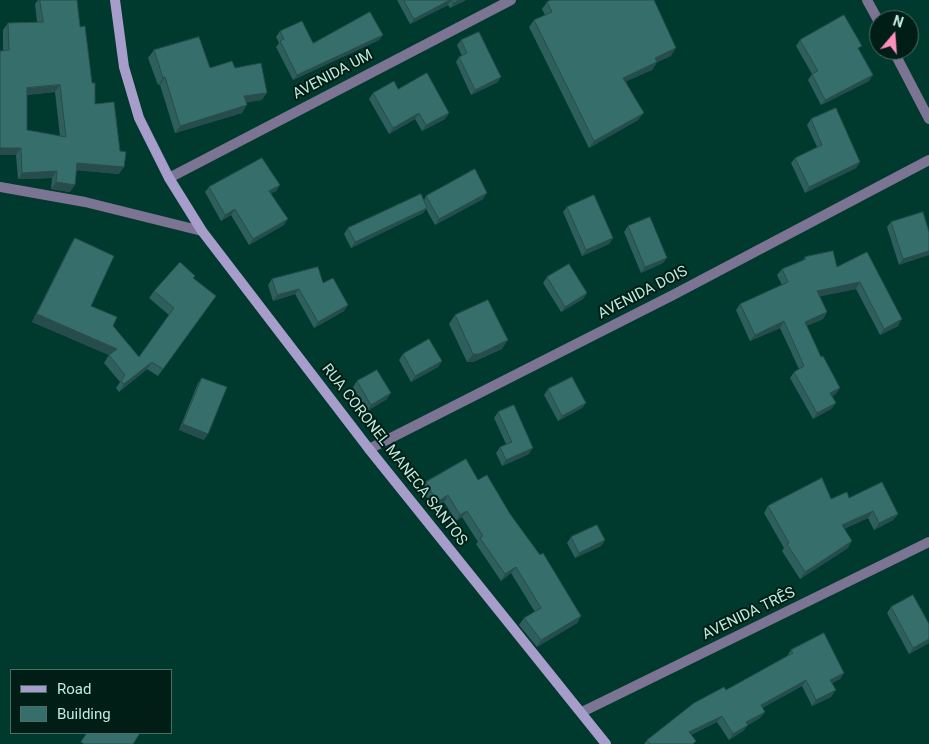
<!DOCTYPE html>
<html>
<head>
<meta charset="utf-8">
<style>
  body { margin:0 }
  #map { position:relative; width:929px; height:744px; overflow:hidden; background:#00392d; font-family:Roboto,sans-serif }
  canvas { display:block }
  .legend { position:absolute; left:10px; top:669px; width:162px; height:65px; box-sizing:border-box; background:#001d16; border:1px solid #4c6f65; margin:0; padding:6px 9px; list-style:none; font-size:15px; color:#beebdc }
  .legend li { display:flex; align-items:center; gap:10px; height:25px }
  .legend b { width:25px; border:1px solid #4c6f65 }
  .north { position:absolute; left:869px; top:10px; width:50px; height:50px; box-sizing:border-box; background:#001d16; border:1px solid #4c6f65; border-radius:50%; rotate:18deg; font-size:14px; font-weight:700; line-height:20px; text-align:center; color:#beebdc }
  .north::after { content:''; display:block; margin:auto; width:18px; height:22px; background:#fd8ebe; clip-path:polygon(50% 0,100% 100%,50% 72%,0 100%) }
</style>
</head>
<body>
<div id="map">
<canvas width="929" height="744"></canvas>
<ul class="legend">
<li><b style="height:6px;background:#a69dcb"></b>Road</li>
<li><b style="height:14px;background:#366e6c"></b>Building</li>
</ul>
<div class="north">N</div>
</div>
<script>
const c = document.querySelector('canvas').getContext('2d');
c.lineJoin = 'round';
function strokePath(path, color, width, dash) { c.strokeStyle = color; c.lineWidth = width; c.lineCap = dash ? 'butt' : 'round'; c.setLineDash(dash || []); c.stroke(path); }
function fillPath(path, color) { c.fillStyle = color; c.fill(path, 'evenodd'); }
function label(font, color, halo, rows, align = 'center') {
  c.font = font + ' Roboto,sans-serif'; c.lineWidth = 4; c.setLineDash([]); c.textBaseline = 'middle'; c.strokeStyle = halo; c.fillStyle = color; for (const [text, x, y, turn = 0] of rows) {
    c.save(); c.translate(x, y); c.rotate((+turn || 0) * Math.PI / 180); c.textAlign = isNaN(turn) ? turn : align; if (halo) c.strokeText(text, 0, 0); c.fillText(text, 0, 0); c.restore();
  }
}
strokePath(new Path2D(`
  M867 0 879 22
  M893 50 929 119
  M169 178 511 0
  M0 187 85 202 202 231
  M369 449 673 295 929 160
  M582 712 929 542`), '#7b7593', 10);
strokePath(new Path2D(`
  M115 0 124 67 139 118 169 178 202 231 369 449 606 744`), '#a69dcb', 10);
fillPath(new Path2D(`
  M38 0H77L80 27 92 83 95 104 119 174 77 170 70 192 51 189 52 178 18 179 16 155 3 50V30L8 23 37 22 35 4ZM55 92 60 136 27 130V95Z
  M397 0H466L450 8 448 5 410 24Z
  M547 2 671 56 657 62 652 70 626 81 638 120 589 148 529 27 534 20 545 15 542 9Z
  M280 31 313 43 383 35 379 40 293 80 276 47 279 43 276 37Z
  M461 40 498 82 471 95 456 62 459 57 462 56 457 45Z
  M800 40 859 50 869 81 821 105 808 80 812 74 796 46Z
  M154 50 210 68H235L262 100 246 102 242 113 175 133 160 85H158L148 58Z
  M398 89 449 113 445 119 422 131 415 119 389 134 369 99 373 93Z
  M811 119 860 162 856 168 805 193 791 163 795 158 817 147 807 125Z
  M280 185 276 191 271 193 284 225 249 245 231 215 221 221 205 192 209 187Z
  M426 196 483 199 435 225 426 209 423 213 351 248 344 234 348 228 424 200Z
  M567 207 613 238 609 244 582 256 563 212Z
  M891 222 929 232 899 265 887 227Z
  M628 226 663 263 641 273 624 232Z
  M75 238 91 306 113 326 139 357 169 315 149 298 154 291 193 278 216 296 158 376 147 369 119 392 116 388 120 382 104 363 109 355 32 322 70 246Z
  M867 252 898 326 880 335 856 289 820 296 827 312 823 319 806 326 836 394 832 396 836 403 831 409 813 419 790 378 794 372 799 369 780 328 750 341 736 310 740 304 782 285 777 275 782 269 803 260 805 257 837 267Z
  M547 277 587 293 583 299 561 312 543 283Z
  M272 279 323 283 344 311 314 328 295 294 273 301 268 285Z
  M455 315 502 349 473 362H467L449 324Z
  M403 354 442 361 438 367 411 382 399 360Z
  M202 378 204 440 179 430 198 383Z
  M357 381 387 399 367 411 353 387Z
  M548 389 586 403 582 408 558 421 544 395Z
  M498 412 529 454 502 466 496 453 500 447 506 444 494 418Z
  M478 480 510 514 581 616 577 623 537 647 519 625 524 618 535 612 511 573 501 581 476 544 478 542 462 517 456 521 444 502 433 508 421 488 426 482Z
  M849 498 898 514 893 520 874 530 868 518 844 529 848 548 800 579 782 551 784 548 764 513 768 506 831 499Z
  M571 537 605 540 601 546 575 558 567 543Z
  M891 607 929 624V643L909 654 887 613Z
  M791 650 844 673 840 679 832 683 831 697 812 706 802 686 762 708 765 712 760 718 748 725 743 731 729 740 717 722 691 735 694 744H644L647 740 726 690 787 656Z`), '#2e5f5d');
fillPath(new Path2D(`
  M450 0H451L448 5 410 24 414 19Z
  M459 0H466L450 8 454 3Z
  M383 35 379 40 293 80 297 75Z
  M676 48 671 56 650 65 655 58Z
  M657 62 652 70 618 85 623 78Z
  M873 75 869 81 821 105 825 100Z
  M165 77 160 85H158L163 78Z
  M501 77 498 82 471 95 475 90Z
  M60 85 55 92 22 95 27 88Z
  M267 93 262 100 239 104 244 96Z
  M247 105 242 113 175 133 180 126Z
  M419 113 415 119 389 134 393 128Z
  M449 113 445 119 422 131 426 125Z
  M644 113 638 120 589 148 594 141Z
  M0 148H21L16 155H0Z
  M860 162 856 168 805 193 809 187Z
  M77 163 124 167 119 174 72 170Z
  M57 171 52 178 18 179 22 173Z
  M56 182 75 185 70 192 51 189Z
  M280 185 276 191 265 196 269 191Z
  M487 193 483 199 435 225 439 219Z
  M427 208 423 213 351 248 355 242Z
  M235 209 231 215 221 221 225 215Z
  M288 219 284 225 249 245 253 239Z
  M613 238 609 244 582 256 586 250Z
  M929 251V255L899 265 903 259Z
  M667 258 663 263 641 273 645 267Z
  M860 282 856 289 813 298 817 291Z
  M299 289 295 294 273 301 277 295Z
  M587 293 583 299 561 312 565 307Z
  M348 305 344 311 314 328 318 322Z
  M827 312 823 319 800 329 805 322Z
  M37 314 117 349 112 356 32 322Z
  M902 319 898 326 880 335 884 329Z
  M784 321 780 328 750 341 755 335Z
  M508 340 502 349 473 362H467L473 354Z
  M442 361 438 367 411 382 415 376Z
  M152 362 147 369 119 392 124 384Z
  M840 388 836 394 826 399 830 393Z
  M391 393 387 399 367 411 371 405Z
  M586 403 582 408 558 421 562 416Z
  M836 403 831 409 813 419 817 413Z
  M183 424 208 434 204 440 179 430Z
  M533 448 529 454 502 466 506 460Z
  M448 495 444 502 433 508 437 502Z
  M467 511 462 517 456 521 460 515Z
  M873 511 868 518 837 532 842 525Z
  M898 514 893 520 874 530 879 523Z
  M605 540 601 546 575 558 579 553Z
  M852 541 848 548 800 579 805 572Z
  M516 567 511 573 501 581 505 574Z
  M581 616 577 623 537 647 541 640Z
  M929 639V643L909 654 913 648Z
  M844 673 840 679 826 686 830 680Z
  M806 680 802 686 756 711 761 705Z
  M836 690 831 697 812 706 816 700Z
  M765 712 760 718 748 725 743 731 729 740 733 734 746 722Z
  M722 716 717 722 684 738 689 732Z`), '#264d4c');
const building = new Path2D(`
  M40 0H77L80 27 85 26 92 83H95V104L114 102 120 151 126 152 124 167 77 163 75 185 56 182 57 171 22 173 21 148H0V51L9 50 8 23 43 22ZM60 85 66 137 27 130V88Z
  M404 0H450L414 19Z
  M452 0H459L454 3Z
  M551 0H654L676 48 655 58 657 62 623 78 644 113 594 141 534 20 552 12 547 2Z
  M370 12 383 35 297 75 280 41 284 39 280 31 302 21 313 43Z
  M844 15 862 46 858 48 873 75 825 100 812 74 818 71 800 40Z
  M479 32 501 77 475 90 459 57 467 53 461 40Z
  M199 37 210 68 232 61 235 68 261 63 267 93 244 96 247 105 180 126 165 77 163 78 154 50Z
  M427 73 449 113 426 125 419 113 393 128 373 93 394 81 398 89Z
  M836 108 860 162 809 187 795 158 822 145 811 119Z
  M262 158 280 185 269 191 288 219 253 239 235 209 225 215 209 187Z
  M475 169 487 193 439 219 426 196Z
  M421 194 427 208 355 242 348 228Z
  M594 195 613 238 586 250 567 207Z
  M923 212 929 232V251L903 259 891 222Z
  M650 217 667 258 645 267 628 226Z
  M75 238 114 256 91 306 117 317 113 326 139 357 174 308 154 291 180 262 195 276 193 278 216 296 163 369 152 362 124 384 121 381 125 375 109 355 117 349 37 314Z
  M833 251 837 267 867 252 902 319 884 329 860 282 817 291 827 312 805 322 821 357 823 356 840 388 830 393 836 403 817 413 794 372 804 366 784 321 755 335 740 304 788 282 782 269 806 259 805 257Z
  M569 264 587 293 565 307 547 277Z
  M318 267 323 283 333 278 348 305 318 322 299 289 277 295 272 279Z
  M488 300 508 340 479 354H473L455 315Z
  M429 339 442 361 415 376 403 354Z
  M377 370 391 393 371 405 357 381Z
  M572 377 586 403 562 416 548 389Z
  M202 378 227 387 208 434 183 424Z
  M514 405 533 448 506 460 500 447 512 442 498 412Z
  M466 459 478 480 487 475 510 514 540 555 543 553 581 616 541 640 524 618 541 608 516 567 505 574 480 538 483 536 467 511 460 515 448 495 437 502 426 482Z
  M822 478 831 499 847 492 849 498 882 482 898 514 879 523 873 511 842 525 852 541 805 572 787 544 789 543 768 506Z
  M597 525 605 540 579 553 571 537Z
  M913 595 929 624V639L913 648 891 607Z
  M824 633 844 673 830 680 836 690 816 700 806 680 761 705 765 712 746 722 748 725 733 734 722 716 689 732 696 741 693 744H650L647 740 694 703 724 687 726 690 793 653 791 650Z
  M87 733H140L133 744H84L81 742Z`);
fillPath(building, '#366e6c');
strokePath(building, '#264d4c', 1);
label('15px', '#beebdc', '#001d16', [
  ["AVENIDA UM",333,75,-28],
  ["AVENIDA DOIS",643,293,-27],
  ["RUA CORONEL MANECA SANTOS",394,455,52],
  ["AVENIDA TRÊS",749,614,-26]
]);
</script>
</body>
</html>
